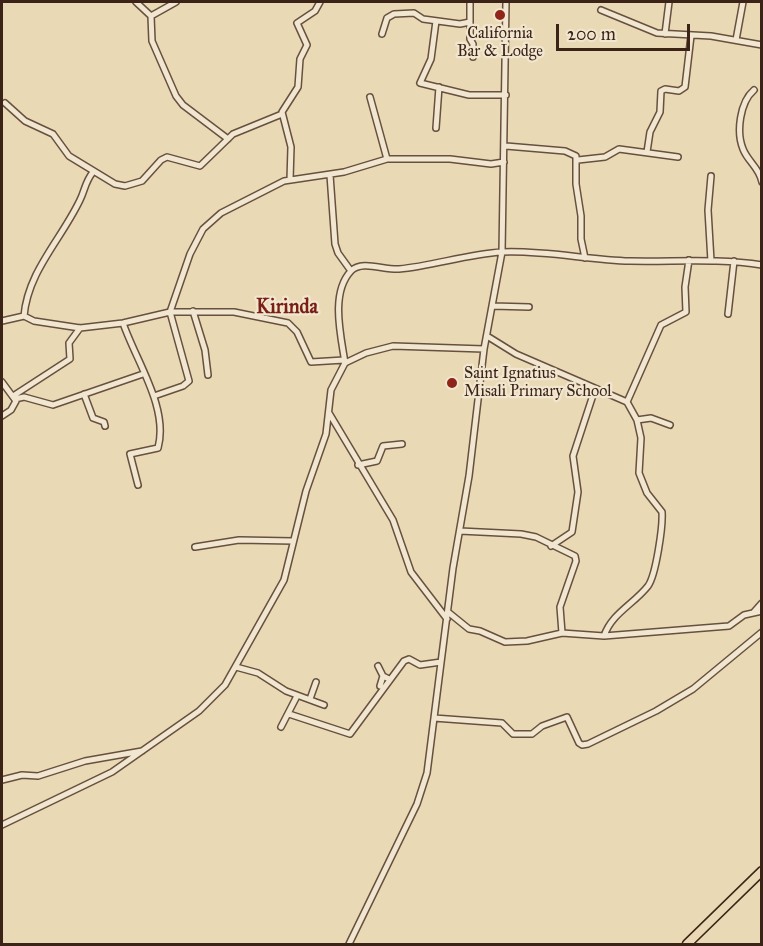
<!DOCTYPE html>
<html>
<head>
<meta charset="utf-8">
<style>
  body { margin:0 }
  #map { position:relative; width:763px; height:946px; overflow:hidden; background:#ead9b5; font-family:"IM FELL Great Primer",serif }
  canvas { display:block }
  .frame { position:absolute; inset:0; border:3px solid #3b2318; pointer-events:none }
  .scale { position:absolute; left:556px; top:24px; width:134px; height:27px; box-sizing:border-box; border:3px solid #3b2318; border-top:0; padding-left:8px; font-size:18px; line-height:21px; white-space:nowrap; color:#3b2318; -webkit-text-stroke:4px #f1e6cf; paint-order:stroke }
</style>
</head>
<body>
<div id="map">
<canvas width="763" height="946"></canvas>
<div class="frame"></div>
<div class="scale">200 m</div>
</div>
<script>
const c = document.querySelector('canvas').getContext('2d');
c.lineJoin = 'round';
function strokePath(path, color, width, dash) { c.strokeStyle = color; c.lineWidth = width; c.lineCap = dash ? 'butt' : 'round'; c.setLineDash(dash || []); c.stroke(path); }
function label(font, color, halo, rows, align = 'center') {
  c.font = font + ' "IM FELL Great Primer",serif'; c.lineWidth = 4.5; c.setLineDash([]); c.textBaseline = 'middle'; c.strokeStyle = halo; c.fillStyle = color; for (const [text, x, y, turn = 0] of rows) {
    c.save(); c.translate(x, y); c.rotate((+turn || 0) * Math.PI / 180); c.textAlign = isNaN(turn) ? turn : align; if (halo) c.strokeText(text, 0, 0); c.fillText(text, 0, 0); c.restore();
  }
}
const minor = new Path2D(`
  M136 2 151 16 152 41 176 96 183 105 228 139
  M470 2V39L473 44V57
  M601 10 657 33 711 36 762 45
  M151 16 176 2
  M436 21 431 59 420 83 469 95H506
  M382 34 387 18 394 14 414 13 423 19 460 24 470 22
  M665 34 669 2
  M736 40 743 2
  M754 90C740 102 736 132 743 149 748 162 759 167 762 182
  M370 97 387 159
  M5 103 25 121 53 134 69 156 115 184 125 186 142 181 161 160 167 157 200 166 233 134 282 114
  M436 128 439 87
  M506 146 565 151 576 156V184L581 216V239L585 258
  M647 152 650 132 660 112 661 91 665 89 679 91 685 87 691 36
  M578 160 605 157 619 149 678 157
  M330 175 335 244 338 253 351 271
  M290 180 291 147 282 112 298 87 300 59 307 45 297 23 315 11 320 2
  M711 261 708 210 711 176
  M493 306 529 307
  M193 311 205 350 208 375
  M728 314 734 261
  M24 316C28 271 61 240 80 200 85 190 85 182 93 172
  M2 321 24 316 34 321 80 328 123 323 170 312 190 254 203 229 221 213 284 181 344 172 387 159H450L491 164 504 162
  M123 323C136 361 169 408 158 448L130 454 138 485
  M487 336 516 354 627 402 637 420 641 438 639 473 647 493 662 512C663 526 656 575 648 586 634 604 612 613 604 636
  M345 363C341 336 330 293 351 271 362 260 383 270 399 269 433 266 467 254 502 252 544 250 588 260 630 261 674 262 718 258 762 265
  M2 382 16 401 11 410 2 416
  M84 394 93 418 104 422 105 426
  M13 396 70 359 69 343 80 328
  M154 396 183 386 189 381 170 312H234L288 323 297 332 311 362 344 360
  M15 399 24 397 53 405 143 374
  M627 402 661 325 686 312 685 287 689 260
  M329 413 393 520 411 572 447 619
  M637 420 651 418 670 425
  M358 465 377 461 383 446 402 444
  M460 531 521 534 536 537 575 556 576 561 560 607 562 633
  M551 546 572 532 578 492 573 456 595 389
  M195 547 239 540 293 541
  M448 612 469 629 480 631 505 642 527 641 562 633 604 636 729 626 744 615 762 611
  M754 612 762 603
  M378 666 383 676 389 679
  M236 667 258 673 286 691 324 705
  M380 686 383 676
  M310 699 316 682
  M289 714 350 734 404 661 409 659 420 665 441 662
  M434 718 502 723 513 734H532L542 726 567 717 579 743 582 745 588 744 656 711 693 689 762 632
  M281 727 297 696
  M2 780 22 775 38 776 85 761 142 751
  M2 825 112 772 199 711 225 685 284 580 306 491 326 434 331 390 345 363 366 353 393 346 484 349
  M349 944 417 804 427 773 453 568 469 476 484 349 502 252 506 2`);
const primary = new Path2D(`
  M687 944 762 871`);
strokePath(minor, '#67503f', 8);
strokePath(primary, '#3b2318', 11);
strokePath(minor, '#f1e6cf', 5);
strokePath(primary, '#ead9b5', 8);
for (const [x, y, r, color] of [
  [500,15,6,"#8f2418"],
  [452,383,6,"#8f2418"]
]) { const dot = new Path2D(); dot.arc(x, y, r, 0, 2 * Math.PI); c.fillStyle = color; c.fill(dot); strokePath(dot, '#f1e6cf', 2); }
label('16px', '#3b2318', '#f1e6cf', [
  ["California",500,34],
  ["Bar & Lodge",500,52],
  ["Saint Ignatius",464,374,"left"],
  ["Misali Primary School",464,392,"left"]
]);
label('bold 20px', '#7a1f14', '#f1e6cf', [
  ["Kirinda",287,308]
]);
</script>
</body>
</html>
